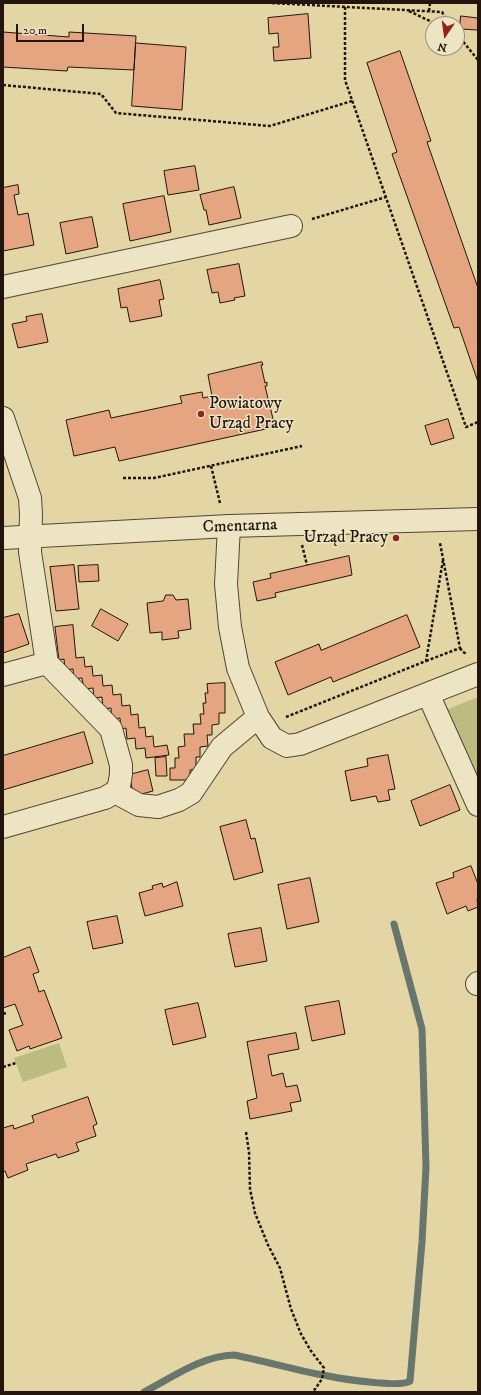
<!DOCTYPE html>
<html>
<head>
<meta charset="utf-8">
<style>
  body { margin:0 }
  #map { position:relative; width:481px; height:1395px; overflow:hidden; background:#e4d5a4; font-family:"IM FELL DW Pica",serif }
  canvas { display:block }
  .frame { position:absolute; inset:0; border:4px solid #22150d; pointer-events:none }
  .north { position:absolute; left:425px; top:16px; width:40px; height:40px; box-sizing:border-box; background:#ede4c4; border:1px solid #9c917b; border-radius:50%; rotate:193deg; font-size:11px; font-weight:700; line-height:16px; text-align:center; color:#22150d }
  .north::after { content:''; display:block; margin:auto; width:14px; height:18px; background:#8f2418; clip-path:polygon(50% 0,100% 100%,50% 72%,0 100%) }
  .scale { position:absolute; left:16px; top:24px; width:68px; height:18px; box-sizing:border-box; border:2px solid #22150d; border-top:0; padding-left:5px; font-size:12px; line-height:14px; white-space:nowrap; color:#22150d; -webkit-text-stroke:3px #ede4c4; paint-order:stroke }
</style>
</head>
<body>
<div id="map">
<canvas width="481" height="1395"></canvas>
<div class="frame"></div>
<div class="north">N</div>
<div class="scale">20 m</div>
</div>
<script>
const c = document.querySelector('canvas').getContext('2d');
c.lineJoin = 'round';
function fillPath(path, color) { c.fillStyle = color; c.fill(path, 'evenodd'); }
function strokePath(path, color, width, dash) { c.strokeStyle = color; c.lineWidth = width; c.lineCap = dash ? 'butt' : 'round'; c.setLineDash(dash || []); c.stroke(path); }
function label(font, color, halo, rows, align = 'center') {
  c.font = font + ' "IM FELL DW Pica",serif'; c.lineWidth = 3; c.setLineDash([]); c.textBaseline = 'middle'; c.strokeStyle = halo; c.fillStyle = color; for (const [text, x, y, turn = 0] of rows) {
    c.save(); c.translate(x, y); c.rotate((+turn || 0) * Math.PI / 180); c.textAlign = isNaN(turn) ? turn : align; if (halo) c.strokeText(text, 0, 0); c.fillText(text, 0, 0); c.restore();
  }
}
fillPath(new Path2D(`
  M478 697V788L443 711Z
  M59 1043 67 1067 23 1082 14 1058Z`), '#bcbb80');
strokePath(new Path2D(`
  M144 1392C173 1377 201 1356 234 1355 266 1361 297 1371 328 1376 342 1379 402 1388 410 1381L422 1242 426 1167 422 1029 394 924`), '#69766e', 7);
const building = new Path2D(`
  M308 14 311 58 274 61 273 47H279L278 33 269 34 268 18Z
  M461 16 478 18V30L460 29Z
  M3 32 69 37V32L136 36 134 70 68 67 67 71 3 67Z
  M136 43 186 47 182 110 132 106Z
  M400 51 431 141 427 142 478 288V382L459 327 454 328 392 154 397 152 367 63Z
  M195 166 199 190 168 195 164 171Z
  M18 185 19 194 14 195 18 215 28 213 34 245 3 251V188Z
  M234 187 241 218 209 225 206 210H204L200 195Z
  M164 196 171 232 130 241 123 204Z
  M92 217 98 247 66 254 60 223Z
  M239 264 245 296 234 298 235 300 220 303 218 292 212 293 207 270Z
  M160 280 164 299 159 300 162 316 130 322 127 307 121 308 118 289Z
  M42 314 48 342 18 348 12 324 27 321 26 317Z
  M262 362 263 365H261L265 383 267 382V386H265L275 427 119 461 115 447 74 456 66 420 109 410 111 418 182 403 180 396 202 392 203 398 212 396 208 375Z
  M448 419 454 438 431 445 425 426Z
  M349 556 352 575 275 593 276 597 257 601 253 582 271 578 270 574Z
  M74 565 79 609 56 611 50 567Z
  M98 565 99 581 79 582 78 566Z
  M166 595H173L176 600 188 599 191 629 178 631 179 638 162 640V632L150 633 147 603 163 601Z
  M101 609 128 624 118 641 92 626Z
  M19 614 29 644 3 653V618Z
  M407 615 420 647 333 682 331 677 288 695 275 662 319 644 321 650Z
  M73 625 76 658 84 657 85 667 92 666 93 676 102 675 103 686 112 685 113 695 121 694 122 706 130 705 131 715 138 714 139 728 145 727 146 737 153 736 154 747 167 745 169 755 146 758 145 748 136 749 135 738 127 739 126 728 121 729 120 718 112 719 111 708 103 709 102 697 94 698 93 688 84 689 82 678 74 679 73 669 65 670 64 659 59 660 55 627Z
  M225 683V713H219V724L212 725V735H207L208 746 200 747V757H196V769L190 770V780H170V768H175V758H179L178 747 185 746 184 734H194L193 724H201L200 714H204L203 703H206L205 693H208L207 684Z
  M84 732 93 763 3 790V756Z
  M388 755 395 789 388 790 390 800 378 802 376 796 351 801 345 771 368 766 367 759Z
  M166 757 167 776H156L155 758Z
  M148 770 153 791 134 796 129 775Z
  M450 785 460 810 420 826 411 801Z
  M246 820 251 839 255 838 263 872 234 880 220 827Z
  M471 866 478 884V898L477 899 478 907 468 911 466 906 447 914 436 883 454 877 453 873Z
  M310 878 319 922 287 929 278 885Z
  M177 882 183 906 145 916 139 893 153 889 152 886 162 883 163 887Z
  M117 916 123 943 93 949 87 922Z
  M261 928 267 961 235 967 228 934Z
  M30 947 39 972 33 974 39 992 44 990 62 1038 30 1049 29 1046 17 1051 9 1030 23 1025 15 1004 3 1008V958Z
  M339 1001 345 1034 312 1041 305 1007Z
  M198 1003 206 1037 173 1045 165 1010Z
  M296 1033 299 1049 268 1055 272 1076 283 1073 286 1087 297 1085 301 1101 290 1103 292 1111 250 1119 247 1101 257 1098 247 1042Z
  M88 1097 97 1124 93 1126 96 1136 76 1143 79 1151 58 1158 56 1154 26 1164 28 1170 8 1178 5 1171 3 1172V1128L13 1125 14 1129 34 1122 32 1116Z`);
fillPath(building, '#e4a580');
strokePath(building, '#22150d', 1);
const minor = new Path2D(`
  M3 287 291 226
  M3 418 30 498 31 514 30 552 47 663 111 729 121 765V774L119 786 115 792 105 798 3 827
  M229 526 226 584 230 627 238 668 258 717 272 738 287 746 300 744 478 674
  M3 675 47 663
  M428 694 478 805
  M115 792 139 805 158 807 179 800 191 793 222 747 258 717
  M477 984 478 983`);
const tertiary = new Path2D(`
  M3 538 229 526 478 519`);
strokePath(minor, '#524533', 24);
strokePath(tertiary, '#524533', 24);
strokePath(new Path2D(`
  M272 3 442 12 449 24
  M345 7V80L466 427 478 422
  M409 11 436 24
  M429 11 430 3
  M457 34 478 60
  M3 85 101 94 116 113 270 126 352 101
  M312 219 386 197
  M211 466 220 503
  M123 478H154L302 446
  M302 545 307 565
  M460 648 463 652 467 654
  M426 661 460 648 440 543
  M286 717 426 661 443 560
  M3 1014 6 1013
  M3 1067 16 1063
  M246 1132 249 1152 250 1189 255 1213 268 1245 280 1268 291 1309 301 1334 311 1351 324 1368 322 1379 313 1392`), '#22150d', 2.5, [3, 2]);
strokePath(minor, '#ede4c4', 22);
strokePath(tertiary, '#ede4c4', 22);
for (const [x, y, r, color] of [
  [201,414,4,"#8f2418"],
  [396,538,4,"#8f2418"]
]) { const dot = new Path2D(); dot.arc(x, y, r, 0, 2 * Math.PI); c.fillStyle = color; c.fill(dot); strokePath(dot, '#ede4c4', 1.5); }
label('17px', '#22150d', '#ede4c4', [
  ["Powiatowy",209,404],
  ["Urząd Pracy",209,424],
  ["Urząd Pracy",388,538,"right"]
], 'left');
label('17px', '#22150d', '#ede4c4', [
  ["Cmentarna",240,527,-2]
]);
</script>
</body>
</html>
